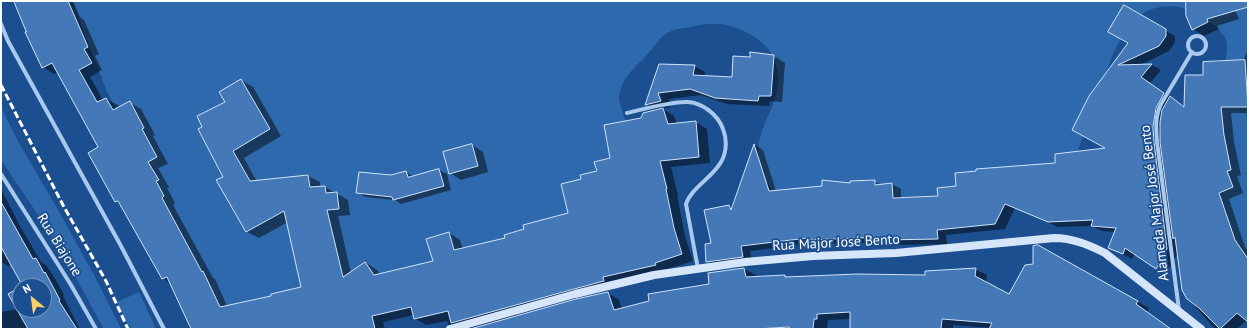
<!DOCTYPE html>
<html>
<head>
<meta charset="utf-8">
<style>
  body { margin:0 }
  #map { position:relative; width:1249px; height:330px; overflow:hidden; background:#1b4f8f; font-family:"PT Sans",sans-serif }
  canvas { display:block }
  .frame { position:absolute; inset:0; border:2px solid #fff; pointer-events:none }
  .north { position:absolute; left:12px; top:278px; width:40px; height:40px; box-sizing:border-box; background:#1b4f8f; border:1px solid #7695bc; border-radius:50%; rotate:331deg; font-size:11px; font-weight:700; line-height:16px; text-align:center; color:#fff }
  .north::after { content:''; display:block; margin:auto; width:14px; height:18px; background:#ffd166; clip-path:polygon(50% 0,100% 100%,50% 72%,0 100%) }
</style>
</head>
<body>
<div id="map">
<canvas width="1249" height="330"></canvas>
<div class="frame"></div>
<div class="north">N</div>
</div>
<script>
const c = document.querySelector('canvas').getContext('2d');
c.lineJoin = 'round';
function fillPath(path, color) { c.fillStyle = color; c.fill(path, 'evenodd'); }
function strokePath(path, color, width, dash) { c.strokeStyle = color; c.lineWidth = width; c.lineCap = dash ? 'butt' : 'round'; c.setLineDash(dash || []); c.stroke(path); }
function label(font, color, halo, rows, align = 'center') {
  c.font = font + ' "PT Sans",sans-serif'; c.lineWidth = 3.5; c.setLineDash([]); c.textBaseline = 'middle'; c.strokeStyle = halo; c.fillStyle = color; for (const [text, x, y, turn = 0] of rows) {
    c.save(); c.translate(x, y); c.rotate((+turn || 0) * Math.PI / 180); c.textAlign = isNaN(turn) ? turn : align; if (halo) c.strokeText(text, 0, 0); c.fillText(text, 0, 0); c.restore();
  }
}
fillPath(new Path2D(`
  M72 1H1248V276L1245 272 1222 203 1218 178 1220 113 1227 48 1226 39 1217 27 1190 11 1180 7 1170 6 1159 7 1149 10 1140 15 1124 32 1112 56 1066 184 917 197 775 193C768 185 763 178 760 167 749 125 791 102 774 59 767 40 738 25 718 24 709 23 699 25 691 27 683 28 674 29 667 33 658 39 652 50 644 58 632 70 619 82 619 100L648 197 223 326 141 156 107 92Z
  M1 107 20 145 57 208 93 273 121 329H104L70 267 42 221 1 160Z
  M139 292 156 329H130L117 302Z`), '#2e69ad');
fillPath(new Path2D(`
  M15 1H73L80 17 84 20 99 54 95 56 102 70 90 77 103 100 106 99 118 105 119 108 130 103 141 109 155 135 153 136 168 164 158 168 169 187 167 188 175 203 173 205 213 278 215 279 227 306 273 296 302 288 288 222 259 238 247 232 218 181 224 177 203 127 226 102 241 80 253 87 281 136 244 158 257 182 308 176 320 182V187H325L348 200 350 215 338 216 351 273 366 263 377 270 380 274 434 262 449 233 460 240 463 249 506 239 525 230 569 214 582 180 598 172 611 159 642 119 657 111 646 104 660 65 694 66 705 72 704 77 733 78 751 58 774 56 785 63 782 102 770 101 769 106 727 104 701 95 669 99 671 107 663 109 674 116 677 124 695 122 707 129 710 163 671 167 678 195H677L685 236 693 261 586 295 468 329H456L448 324 447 321 426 325 414 318V315L383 322 385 329H190L188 326 190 325 171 283 162 278 121 204 116 202 99 148 58 72 54 74 43 67Z
  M1187 1H1231L1239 19 1217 26 1219 29 1204 36 1193 29Z
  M1124 7 1175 36V42L1169 51 1138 66 1152 65 1161 70 1150 83 1185 107 1204 76 1243 61 1248 50V113H1231L1234 142 1241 175 1237 176 1243 193 1229 199 1245 247 1248 251V321L1247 320 1237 329H1215L1185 295 1178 253 1166 273 1135 253 1132 259 1109 247 1116 232 1102 231 1092 226 1058 227 1015 208 1005 229 946 235 947 244 895 245 890 242 819 244 816 243 750 251 752 262 717 267 707 261 712 244 729 206 733 208 755 145 763 150 776 191 874 181 881 185 892 184 901 189V199L939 197 958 187 1056 164 1108 149 1073 130 1130 43Z
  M472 145 483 152 488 172 461 180 450 173Z
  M439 170 447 174 451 190 401 204 395 200 365 197 357 192 391 176 406 172 414 177Z
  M1 189 20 226 41 262 46 265 56 280 64 295 63 296 79 328 81 329H1V312L18 309 20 288V310H44V286H23L12 264 8 266 1 262Z
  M1038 246 1149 308 1147 312 1172 329H990L991 328 953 325V329H851V319L828 320 827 329H472L608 293 619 300 622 309 710 285 744 269 756 275V277L785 276 788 278 926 276 975 269 987 275 986 283 1009 296 1034 265Z`), '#0007');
const building = new Path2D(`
  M14 1H68L88 47 84 49 92 63 79 70 97 102 106 98 113 110 130 101 144 128 142 129 157 157 148 162 159 180 156 181 164 196 162 198 202 272 203 271 220 307 271 296V294L301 287 284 211 246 232 216 180 223 177 198 129 202 127 197 116 225 102 219 92 241 79 270 129 233 151 250 181 308 175 310 187 325 186 326 193 337 192 339 209 327 210 343 277 365 262 374 275 433 261 426 239 449 232 454 250 505 238 504 235 524 229 523 225 568 213 561 184 581 179 580 175 597 171 594 162 610 158 604 125 641 118 643 113 663 108 668 124 696 121 699 157 660 161 667 189H666L674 228 682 254 655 263 656 265 603 277 604 281 574 289 451 323 448 311 414 319 411 307 372 316 375 329H191L167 277 162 279 118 201 115 202 88 153 98 147 52 63 42 68 25 32H26Z
  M1186 1H1248V7L1207 19 1208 22 1192 30 1186 16Z
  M1124 5 1166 29V36L1159 46 1118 65 1152 64 1141 77 1164 93 1156 108 1153 127 1154 142 1167 249 1156 269 1125 248 1123 254 1108 248 1116 228 1091 226 1093 220 1048 222 1005 204 995 224 937 230 938 239 884 240V237L808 240V238L741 246 743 257 706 262 705 244 711 243 704 210 729 205 731 210 754 144 769 191 822 186V180L850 183V181L875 180V185L892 183 893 198 938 196 937 188 956 186 955 173 976 171V169L1055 163V154L1105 148 1072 130 1089 96 1128 43 1108 32Z
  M750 52 774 55 771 96H759L758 101 715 98 690 89 658 93 661 101 645 105 659 64 695 65 693 75 732 77 733 56 750 57Z
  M1245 60 1248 107H1221L1224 135 1231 170 1227 171 1233 187 1219 193 1235 240 1248 259V322L1237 313 1220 329 1199 308 1187 299 1182 290 1175 237 1173 239 1160 142V122L1162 110 1170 96 1184 107 1185 75H1203V62Z
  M472 144 478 166 449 174 443 152Z
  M439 169 444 186 393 200 392 197 356 193 359 172 391 175 406 171 408 177Z
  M1 202 33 259 36 258 44 273 45 272 60 300 59 301 77 329H28L8 294 20 287V310H44V286H21L22 285 1 247Z
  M1038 245 1138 301 1136 304 1171 329H989L992 323 942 319 941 329H850V312L817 314V319H814L813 329H789V327L756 329H470L576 299 608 292 614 310 649 301 648 294 709 284 708 273 744 268 746 277 785 275V277L857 274 925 275V271L976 268 975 276 1009 294 1025 265 1033 264V246Z`);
fillPath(building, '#4478b7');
strokePath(building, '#cfe3fa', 1);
strokePath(new Path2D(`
  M1 24 8 41 121 246 164 329
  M1188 45a9 9 0 1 1 18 0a9 9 0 1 1-18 0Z
  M627 113C644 109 672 101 688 102 703 103 718 115 723 129 727 139 727 152 721 162 712 178 691 188 686 204L698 269
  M1 174 71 285 96 329
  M1179 310 1157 142C1156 128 1155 116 1161 104L1192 52`), '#a9c9ee', 4);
strokePath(new Path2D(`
  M450 329 575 294 654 275 745 262 813 256 896 253 1054 238C1073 238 1089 245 1105 253L1201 329`), '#d6e6fa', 8);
strokePath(new Path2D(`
  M1 85 64 207 106 281 128 329`), '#fff', 3, [7, 3]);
label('14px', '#fff', '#1b4f8f', [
  ["Alameda Major José Bento",1155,203,-97],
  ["Rua Major José Bento",836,243,-3],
  ["Rua Biajone",59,245,58]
]);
</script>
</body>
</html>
